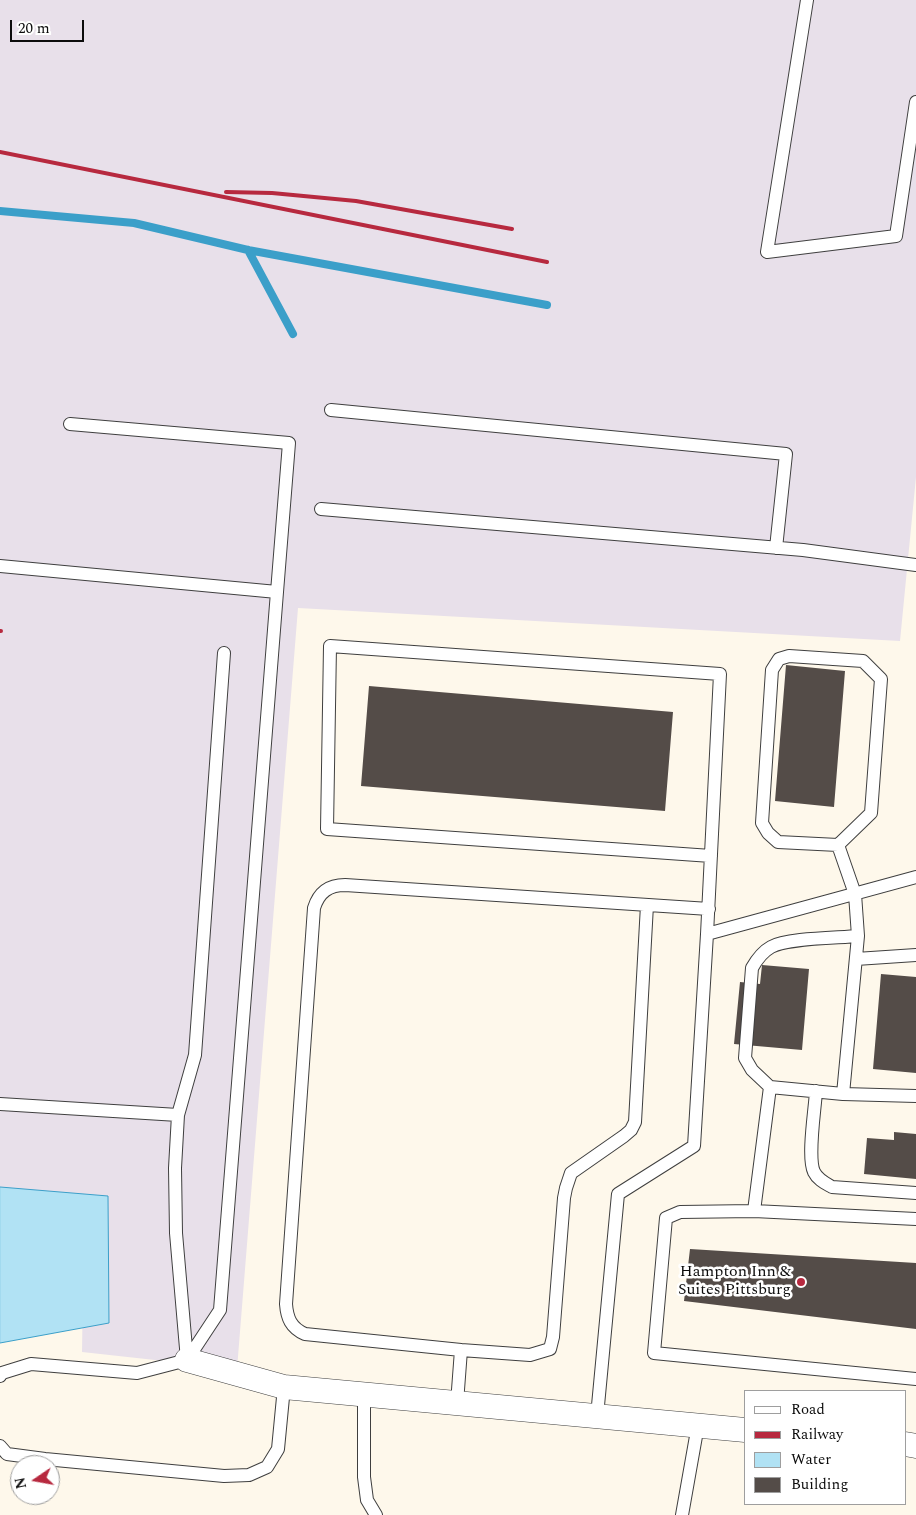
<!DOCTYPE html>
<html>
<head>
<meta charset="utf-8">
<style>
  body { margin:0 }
  #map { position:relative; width:916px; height:1515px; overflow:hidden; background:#fef8eb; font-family:Spectral,serif }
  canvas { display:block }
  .legend { position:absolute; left:744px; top:1390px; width:162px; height:115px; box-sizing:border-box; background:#fff; border:1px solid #9e9e9e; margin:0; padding:6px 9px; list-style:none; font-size:15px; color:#0c0c0c }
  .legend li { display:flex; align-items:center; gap:10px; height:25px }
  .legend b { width:25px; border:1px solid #9e9e9e }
  .north { position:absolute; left:10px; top:1455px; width:50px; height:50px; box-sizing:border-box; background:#fff; border:1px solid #9e9e9e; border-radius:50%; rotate:258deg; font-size:14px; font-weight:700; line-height:20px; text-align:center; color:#0c0c0c }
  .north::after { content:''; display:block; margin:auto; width:18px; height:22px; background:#b7293f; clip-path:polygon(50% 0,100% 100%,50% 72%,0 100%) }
  .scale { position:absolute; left:10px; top:20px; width:74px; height:22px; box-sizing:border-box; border:2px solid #0c0c0c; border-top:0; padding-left:6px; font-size:15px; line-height:18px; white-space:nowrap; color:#0c0c0c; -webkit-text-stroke:4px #fff; paint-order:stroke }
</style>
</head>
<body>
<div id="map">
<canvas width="916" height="1515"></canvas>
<ul class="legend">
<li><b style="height:6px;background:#fff"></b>Road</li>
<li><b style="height:6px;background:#b7293f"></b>Railway</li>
<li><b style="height:14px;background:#b1e2f4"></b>Water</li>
<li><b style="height:14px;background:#544c48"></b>Building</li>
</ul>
<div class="north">N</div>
<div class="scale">20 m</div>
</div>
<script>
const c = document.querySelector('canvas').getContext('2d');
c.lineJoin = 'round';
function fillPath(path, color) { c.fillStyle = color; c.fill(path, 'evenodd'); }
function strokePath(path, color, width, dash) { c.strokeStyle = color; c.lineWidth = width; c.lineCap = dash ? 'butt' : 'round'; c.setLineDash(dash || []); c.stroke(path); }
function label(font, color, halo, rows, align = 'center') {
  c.font = font + ' Spectral,serif'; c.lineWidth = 5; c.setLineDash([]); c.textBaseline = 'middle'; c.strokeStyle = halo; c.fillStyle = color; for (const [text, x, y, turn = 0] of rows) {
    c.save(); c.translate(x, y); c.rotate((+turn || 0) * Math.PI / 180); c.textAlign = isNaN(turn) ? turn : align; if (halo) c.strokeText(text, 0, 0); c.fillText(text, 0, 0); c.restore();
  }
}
fillPath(new Path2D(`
  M0 0H916V477L900 641 298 608 237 1369 82 1352 84 1217 0 1207Z`), '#e8e0ea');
const water = new Path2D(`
  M0 1187 108 1196 109 1323 0 1343Z`);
fillPath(water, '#b1e2f4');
strokePath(water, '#3b9fc9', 1);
strokePath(new Path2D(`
  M0 211 134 223 248 250 547 305
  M248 250 293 334`), '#3b9fc9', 8);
fillPath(new Path2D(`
  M786 665 845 671 834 807 775 801Z
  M369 686 673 712 665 811 361 786Z
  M762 965 809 969 802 1050 734 1044 740 982 760 984Z
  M881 974 916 977V1073L873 1069Z
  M894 1132 916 1134V1179L864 1174 867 1138 894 1140Z
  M690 1249 916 1263V1329L684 1301Z`), '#544c48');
const service = new Path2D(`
  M807 0 767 252 896 236 916 102
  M331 410 786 454 776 548
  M70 424 289 443 277 592
  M321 509 803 550 916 565
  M0 566 277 592 220 1310 187 1360 137 1373 31 1364 2 1373 0 1376
  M838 845 778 842 768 833 762 823 772 670 779 659 789 656 863 661 881 679 871 813 838 845 855 894 858 936 843 1094
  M707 934 720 674 330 646 327 829 711 856
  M858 936C837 938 787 938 771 947 762 952 757 959 752 968L745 1058 752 1070 770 1087 843 1094 916 1096
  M856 959 916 955
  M816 1091C815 1110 807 1157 814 1172 818 1180 825 1183 832 1187L916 1193
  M0 1104 178 1115 175 1168 176 1233 187 1360
  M178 1115 195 1055 224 653
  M754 1211 770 1087
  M916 1219 754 1211 680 1212 666 1218 654 1353 916 1379
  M461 1350 530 1355 550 1349 553 1337 564 1198 566 1188 571 1173 624 1136 631 1130 635 1122 647 905
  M364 1394V1477L367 1500 376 1515
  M457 1403 461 1350 305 1334C291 1328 287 1318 286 1304L314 908C319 892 329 885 345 885L709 909
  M597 1416 618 1194 694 1146 707 934 916 877
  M0 1446 7 1454 45 1459 224 1476 249 1475 267 1467 278 1449 284 1387
  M682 1515 698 1425`);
const minor = new Path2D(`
  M187 1360 284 1387 745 1430
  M905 1444 916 1446`);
strokePath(service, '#3f3f3f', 14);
strokePath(minor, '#3f3f3f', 25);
strokePath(service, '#fff', 12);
strokePath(minor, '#fff', 24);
strokePath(new Path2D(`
  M0 152 547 262
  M226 192 272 193 356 201 512 229
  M0 631H1`), '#b7293f', 4);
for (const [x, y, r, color] of [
  [801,1282,5,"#b7293f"]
]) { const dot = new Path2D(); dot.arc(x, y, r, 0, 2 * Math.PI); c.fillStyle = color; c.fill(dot); strokePath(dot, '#fff', 2); }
label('16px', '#0c0c0c', '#fff', [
  ["Hampton Inn &",791,1273],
  ["Suites Pittsburg",791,1291]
], 'right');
</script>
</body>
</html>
